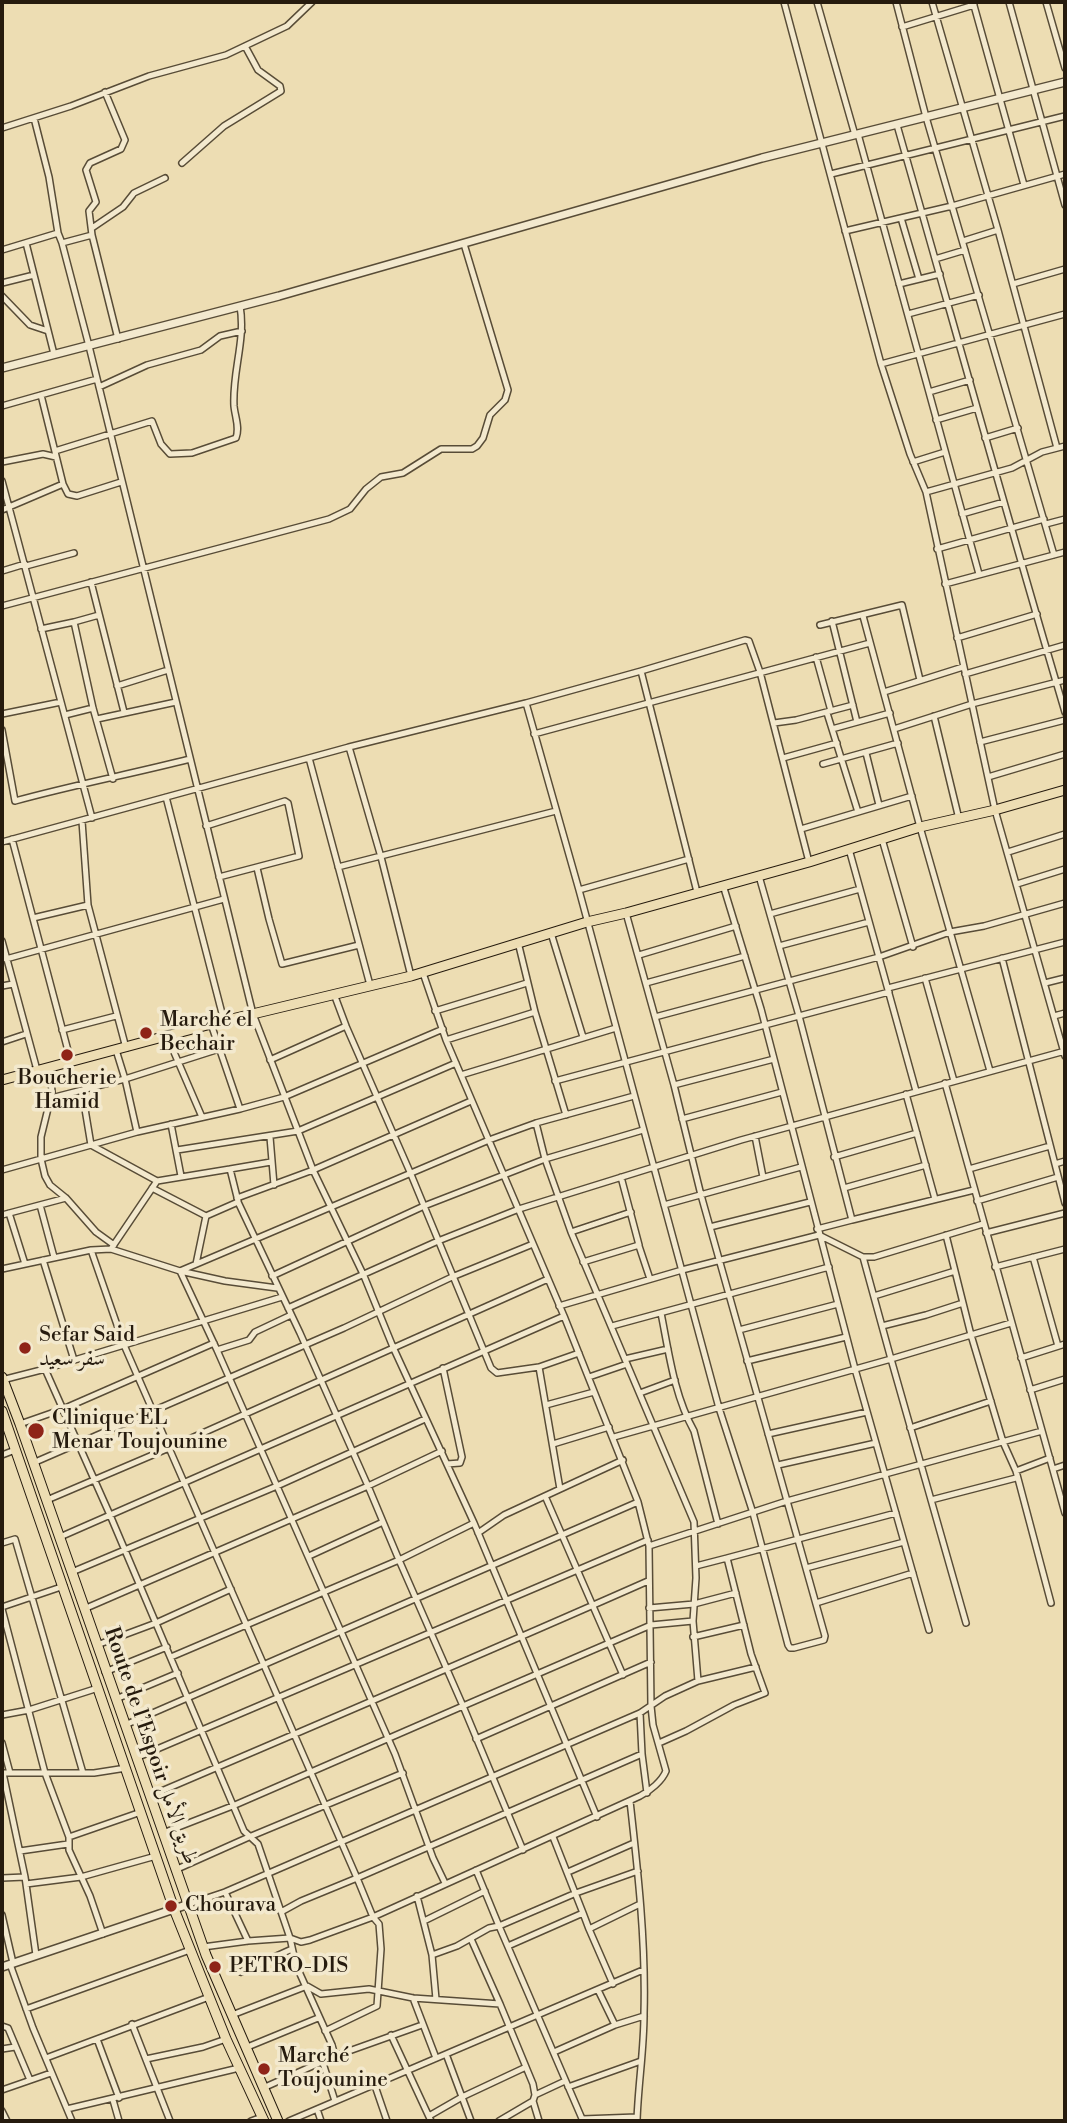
<!DOCTYPE html>
<html>
<head>
<meta charset="utf-8">
<style>
  body { margin:0 }
  #map { position:relative; width:1067px; height:2123px; overflow:hidden; background:#edddb3; font-family:"Libre Bodoni",serif }
  canvas { display:block }
  .frame { position:absolute; inset:0; border:4px solid #261b0e; pointer-events:none }
</style>
</head>
<body>
<div id="map">
<canvas width="1067" height="2123"></canvas>
<div class="frame"></div>
</div>
<script>
const c = document.querySelector('canvas').getContext('2d');
c.lineJoin = 'round';
function strokePath(path, color, width, dash) { c.strokeStyle = color; c.lineWidth = width; c.lineCap = dash ? 'butt' : 'round'; c.setLineDash(dash || []); c.stroke(path); }
function label(font, color, halo, rows, align = 'center') {
  c.font = font + ' "Libre Bodoni",Amiri,serif'; c.lineWidth = 7; c.setLineDash([]); c.textBaseline = 'middle'; c.strokeStyle = halo; c.fillStyle = color; for (const [text, x, y, turn = 0] of rows) {
    c.save(); c.translate(x, y); c.rotate((+turn || 0) * Math.PI / 180); c.textAlign = isNaN(turn) ? turn : align; if (halo) c.strokeText(text, 0, 0); c.fillText(text, 0, 0); c.restore();
  }
}
const minor = new Path2D(`
  M784 2 881 364 910 454 926 492 995 810 1065 1056
  M817 2 855 135
  M896 2 926 117 1054 555
  M932 2 998 230 1057 448
  M973 2 1024 185
  M1009 2 1065 205
  M1046 2 1065 68
  M902 27 974 5
  M105 92 125 140 121 149 90 163 86 170 96 202 89 211 92 235 118 339
  M34 118 49 177 58 233
  M897 125C953 321 1007 517 1065 712
  M2 128 71 106 149 76 226 55 287 26 312 2
  M858 134 979 574
  M182 163 224 126 281 91 280 86 258 70 245 46
  M831 174 1065 116
  M901 218 919 279
  M92 228 123 207 134 193 165 178
  M845 231 952 206 1065 174
  M963 241 998 230
  M26 243 54 354
  M62 243 92 235
  M2 250 58 233 62 243 89 346 253 1014 313 1170 471 1101
  M935 259 965 250
  M2 283 34 275
  M899 284 940 274
  M1013 284 1065 269
  M2 296 30 325 48 331
  M908 314 979 295
  M881 364 1065 314
  M99 387 147 365 201 350 220 336 242 331
  M929 392 970 380
  M41 395 63 484 68 494 77 496 121 482
  M2 406 97 379
  M936 420 977 408
  M985 438 1018 428
  M55 451 152 421 161 444 170 454 192 453 236 438C240 427 235 417 234 406 232 372 246 340 240 306
  M2 462 43 454 56 457
  M913 462 945 452
  M2 481 92 818
  M926 492 1012 468 1042 452 1065 446
  M2 510 63 484
  M962 514 1004 502
  M1046 524 1065 519
  M937 549 1044 519
  M26 566 74 553
  M2 571 25 564
  M91 582 124 712
  M945 584 1065 552
  M2 606 329 519 350 509 366 489 381 477 403 473 441 449H472L477 446 483 438 490 415 505 400 508 390 464 244
  M99 615 74 622 93 708 113 779
  M863 616 920 827 990 1071
  M832 621 857 722
  M820 625 902 605 920 680
  M41 629 74 622
  M957 638 1037 614
  M816 657 831 711
  M641 671 745 640 749 641 760 672 809 862
  M965 674 1065 645
  M117 686 168 670
  M884 692 963 667
  M526 703 641 671 697 892
  M827 713 858 812
  M2 714 61 702
  M65 715 93 708
  M934 716 959 819
  M97 719 176 702
  M774 723 796 720 853 705
  M832 729 890 713
  M894 729 972 704 1065 680
  M2 730 15 801C73 785 131 774 190 759
  M534 734 870 643
  M980 742 1065 720
  M349 747 526 703 579 890 719 1408 753 1513 788 1645 790 1648H794L824 1640 825 1636 701 1195 674 1085 626 913
  M866 753 879 805
  M309 758 370 985
  M783 758 837 743
  M823 764 898 743
  M988 777 1065 754
  M166 797 224 1021
  M82 821 88 905 126 1048
  M206 826 285 801 288 803 299 856 219 877
  M801 829 912 796
  M12 839 71 1062
  M882 839 913 947
  M2 842 349 747 381 857 411 976
  M849 849 916 1091
  M1008 852 1065 834
  M338 867 556 811
  M257 868 269 919 282 964 359 945
  M759 876 799 1016 852 1220 817 1229
  M1017 884 1065 869
  M723 885 761 1009 855 1369 929 1630
  M579 890 689 859
  M770 914 860 889
  M33 918 88 905
  M551 933 583 1037
  M2 941 37 1070
  M779 946 869 922
  M639 955 736 926
  M1002 958 1065 1203
  M6 959 224 899
  M925 978 954 1081
  M646 983 745 956
  M1045 983 1065 978
  M2 986 13 984
  M888 988 1065 942
  M334 994 346 1026 410 1172 491 1368 497 1373 539 1367
  M435 1011 527 983
  M535 1012 566 1115
  M1054 1016 1065 1013
  M655 1017 879 957 950 932 984 926 1065 903
  M211 1024 240 1109 284 1097 443 1029
  M62 1030 116 1016
  M167 1036 202 1117
  M446 1040 535 1012 518 942
  M2 1042 26 1034
  M116 1050 125 1079 219 1049
  M270 1060 346 1026
  M50 1067 52 1092 41 1137V1159L91 1145 157 1181
  M461 1075 616 1028
  M555 1081 889 992
  M945 1083 1065 1513
  M674 1085 774 1059
  M82 1091 91 1145 137 1132 240 1109
  M906 1094 935 1199
  M51 1098 125 1079 137 1132
  M682 1119 782 1092
  M536 1123 545 1159 571 1232 694 1522 696 1578 693 1621 698 1681
  M171 1124 181 1176
  M755 1136 763 1177
  M270 1137 274 1185
  M177 1150 298 1131 456 1063
  M834 1157 917 1133
  M1055 1164 1065 1161
  M230 1169 271 1162
  M969 1169 1050 1146
  M2 1170 41 1159 45 1176 50 1185 66 1198 96 1232 114 1245
  M152 1188 206 1216 196 1264
  M844 1188 926 1165
  M237 1198 313 1170 364 1276 393 1347 474 1523 597 1817
  M977 1201 1058 1177
  M40 1205 54 1257
  M664 1205 801 1167
  M9 1213 25 1264
  M2 1215 66 1198
  M206 1216 238 1202 300 1333 368 1486 442 1451
  M852 1220 974 1190
  M710 1227 810 1202
  M571 1232 631 1212
  M986 1233 1065 1213
  M946 1235 971 1335 1003 1442 1016 1471 1051 1603
  M639 1246 650 1279
  M111 1249 157 1181 230 1169 238 1201
  M91 1250 124 1345 357 1878 642 1754
  M1033 1257 1058 1346
  M43 1260 74 1360
  M583 1262 639 1245 621 1177
  M995 1267 1065 1249
  M2 1269 91 1250 111 1249 180 1271 225 1281 277 1288
  M180 1271 217 1350 395 1754 433 1858 445 1883
  M180 1271 489 1140 536 1123 634 1096
  M272 1276 424 1206 545 1159 643 1130
  M874 1296 955 1271
  M559 1306 682 1270 819 1235 863 1257H874L983 1224
  M288 1308 438 1241 519 1209 741 1140 1065 1051
  M661 1313C669 1353 674 1395 694 1431L718 1524
  M612 1326 829 1267
  M882 1326 926 1315 963 1303
  M739 1330 838 1304
  M217 1350 249 1340 255 1332 291 1315
  M1021 1358 1065 1344
  M625 1359 668 1349
  M747 1361 846 1337
  M443 1368 462 1457 460 1463 447 1464
  M45 1369 110 1515 244 1831 258 1844 290 1938 296 1965 332 2045 335 2056 263 2088
  M589 1377 627 1364
  M2 1380 45 1369 282 1297
  M1030 1390 1065 1379
  M640 1393 675 1380
  M546 1405 594 1392
  M20 1424 63 1409 214 1343
  M910 1428 991 1401
  M768 1434 867 1412
  M614 1437 891 1359 863 1257
  M553 1444 609 1427
  M2 1455 15 1450
  M33 1463 344 1328 452 1277 533 1244
  M778 1465 876 1443
  M1053 1469 1065 1465
  M1016 1471 1050 1458
  M560 1489 539 1367 579 1353
  M47 1500 169 1448 548 1279
  M931 1500 1016 1478
  M478 1533 504 1515 545 1496
  M60 1537 564 1316
  M2 1543 15 1539 83 1773
  M649 1546 787 1501 1042 1431
  M309 1556 383 1522
  M696 1566 727 1558
  M806 1568 904 1542
  M72 1572 277 1486 425 1419
  M816 1603 913 1573
  M2 1607 64 1586
  M649 1608 694 1604 736 1593
  M2 1609 45 1773 69 1837V1850L90 1896 103 1934
  M84 1609 368 1486 399 1560 171 1657
  M966 1623 891 1359 1011 1323
  M693 1637 744 1625
  M97 1645 156 1623 231 1589
  M105 1672 167 1647
  M623 1675 545 1496 623 1460
  M116 1699 178 1673
  M640 1713 642 1754 647 1793
  M2 1715 29 1710 98 1688
  M125 1725 638 1502
  M476 1739 651 1662
  M2 1743 10 1773
  M659 1743 686 1731 734 1705 765 1693 751 1654 727 1558 896 1513
  M136 1758 648 1540
  M2 1773H94L126 1768
  M3 1773 25 1877 36 1955
  M150 1796C316 1725 483 1654 648 1581
  M630 1801C638 1872 646 1943 644 2014 644 2050 638 2086 637 2121
  M163 1833 235 1805 463 1706 399 1560 474 1523
  M69 1837 141 1812
  M523 1850 463 1706 651 1625 693 1621
  M20 1851 68 1844
  M175 1870 249 1837 403 1773
  M476 1870 499 1926 576 1893 638 1871
  M568 1872 634 1843
  M2 1878 25 1877
  M26 1884 81 1877 156 1856
  M225 1892 248 1941
  M417 1896 432 1955 436 1999
  M189 1904 225 1892 640 1713 665 1696 698 1681 756 1667
  M281 1912 301 1901 357 1878 373 1917 379 1924 381 1949 377 2006 325 2031
  M583 1913 589 1929 640 1904
  M2 1915 13 1963
  M424 1921 485 1891
  M589 1929 613 1984
  M471 1939 500 2004
  M508 1946 583 1913 553 1837
  M203 1947 248 1941 290 1938 301 1942 310 1940 373 1917 640 1796C650 1791 662 1781 666 1771L653 1725 651 1706 649 1546 638 1502 564 1316 446 1040 423 973
  M432 1955 457 1946 489 1928 499 1926 583 2121
  M10 1964 33 2028 72 2121
  M241 1972 292 1949
  M598 1990 615 2025
  M413 1998 436 2058
  M26 2009 190 1950
  M232 2015 307 1986 321 1994 369 1989 413 1998 500 2004 533 2084 535 2095 533 2101 539 2121
  M132 2024 170 2121
  M2 2026 8 2028 30 2080
  M391 2035 431 2121
  M97 2039 119 2098
  M245 2048 318 2018
  M2 2049 15 2047
  M554 2052 615 2025 644 2016
  M446 2054 471 2121
  M335 2056 422 2025
  M46 2058 209 1997
  M146 2059 203 2047 226 2039
  M322 2060 335 2101
  M374 2083 387 2121
  M568 2087 641 2061
  M2 2090 51 2073
  M535 2095 565 2081
  M113 2100 119 2121
  M67 2109 239 2068
  M317 2109 321 2121
  M2 2111 7 2121
  M429 2116 462 2097 526 2067
  M582 2119 637 2117
  M251 2121 262 2117
  M289 2121 643 1970
  M499 2121 533 2101`);
const tertiary = new Path2D(`
  M2 368 279 296 762 158 1065 82
  M2 1967 189 1904`);
const primary = new Path2D(`
  M2 1080 211 1024 411 976 587 922 626 913 809 862 920 827 995 810 1065 790`);
const trunk = new Path2D(`
  M2 1377 20 1424 206 1955 278 2121
  M2 1411 174 1909 226 2039 264 2121`);
strokePath(minor, '#584c37', 8);
strokePath(tertiary, '#584c37', 10);
strokePath(primary, '#261b0e', 11);
strokePath(trunk, '#261b0e', 11);
strokePath(minor, '#f3e9ce', 5);
strokePath(tertiary, '#f3e9ce', 7);
strokePath(primary, '#edddb3', 9);
strokePath(trunk, '#edddb3', 9);
for (const [x, y, r, color] of [
  [146,1033,7,"#8f2418"],
  [67,1055,7,"#8f2418"],
  [25,1348,7,"#8f2418"],
  [36,1431,9,"#8f2418"],
  [171,1906,7,"#8f2418"],
  [215,1967,7,"#8f2418"],
  [264,2069,7,"#8f2418"]
]) { const dot = new Path2D(); dot.arc(x, y, r, 0, 2 * Math.PI); c.fillStyle = color; c.fill(dot); strokePath(dot, '#f3e9ce', 2.5); }
label('21px', '#261b0e', '#f3e9ce', [
  ["Marché el",160,1021],
  ["Bechair",160,1045],
  ["Boucherie",67,1079,"center"],
  ["Hamid",67,1103,"center"],
  ["Sefar Said",39,1336],
  ["سفر سعيد",39,1360],
  ["Clinique EL",52,1419],
  ["Menar Toujounine",52,1443],
  ["Chourava",185,1906],
  ["PETRO-DIS",229,1967],
  ["Marché",278,2057],
  ["Toujounine",278,2081]
], 'left');
label('21px', '#261b0e', '#f3e9ce', [
  ["Route de l’Espoir طريق الأمل",150,1746,71]
]);
</script>
</body>
</html>
